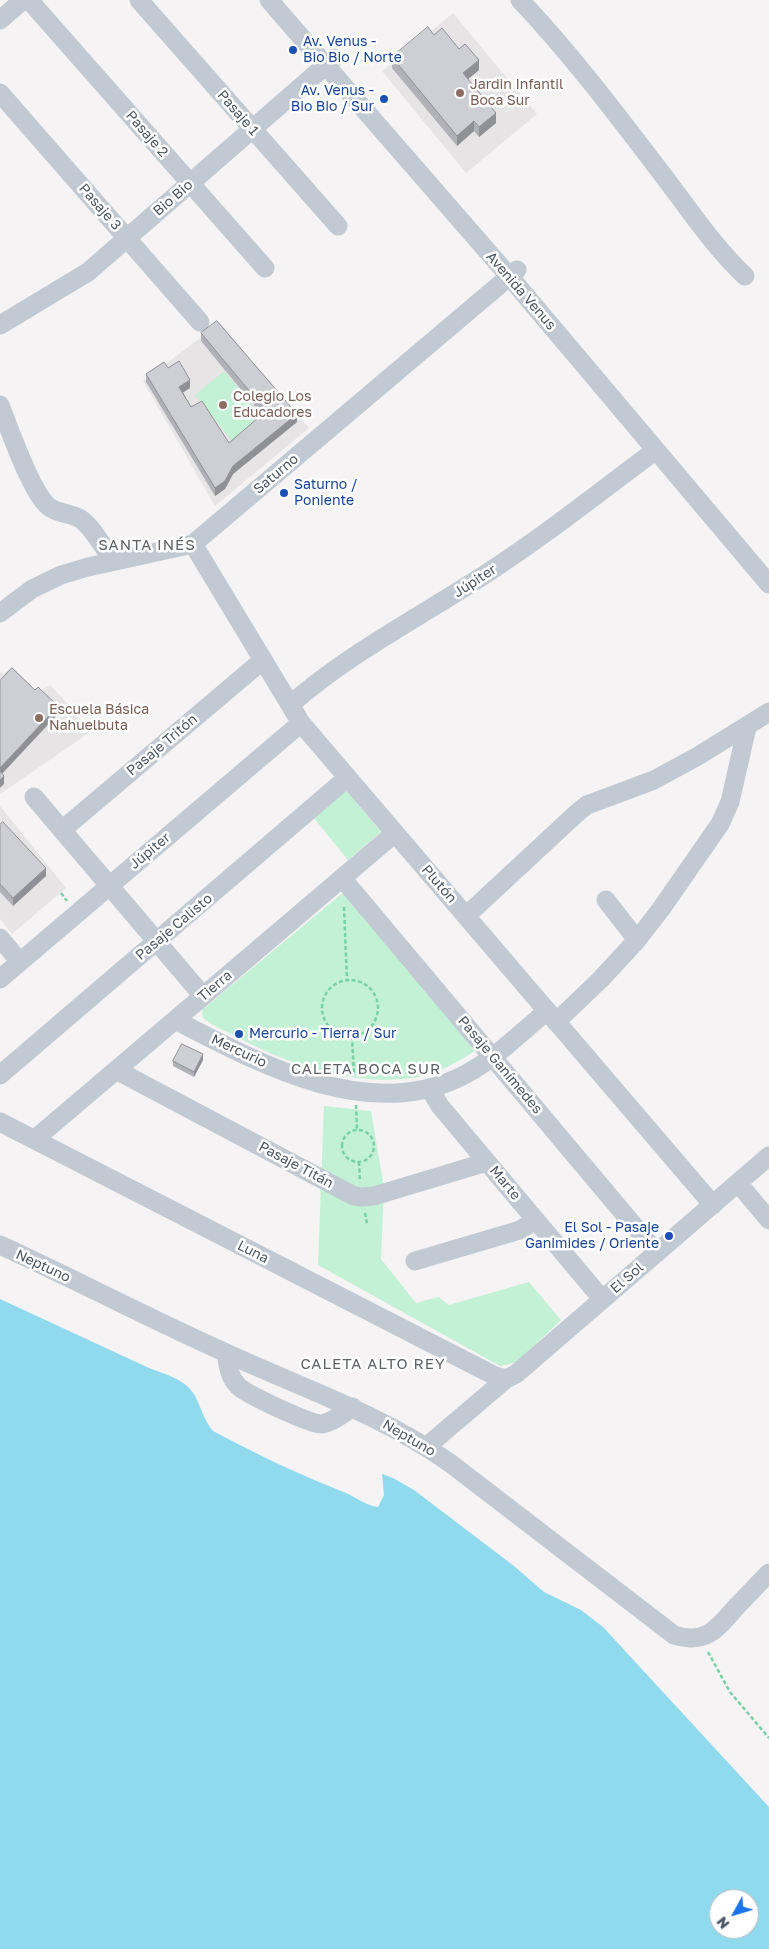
<!DOCTYPE html>
<html>
<head>
<meta charset="utf-8">
<style>
  body { margin:0 }
  #map { position:relative; width:769px; height:1949px; overflow:hidden; background:#f5f3f3; font-family:"Golos Text",sans-serif }
  canvas { display:block }
  .north { position:absolute; left:709px; top:1889px; width:50px; height:50px; box-sizing:border-box; background:#fff; border:1px solid #b7bbc0; border-radius:50%; rotate:231deg; font-size:14px; font-weight:700; line-height:20px; text-align:center; color:#4a5661 }
  .north::after { content:''; display:block; margin:auto; width:18px; height:22px; background:#1a73e8; clip-path:polygon(50% 0,100% 100%,50% 72%,0 100%) }
</style>
</head>
<body>
<div id="map">
<canvas width="769" height="1949"></canvas>
<div class="north">N</div>
</div>
<script>
const c = document.querySelector('canvas').getContext('2d');
c.lineJoin = 'round';
function fillPath(path, color) { c.fillStyle = color; c.fill(path, 'evenodd'); }
function strokePath(path, color, width, dash) { c.strokeStyle = color; c.lineWidth = width; c.lineCap = dash ? 'butt' : 'round'; c.setLineDash(dash || []); c.stroke(path); }
function label(font, color, halo, rows, align = 'center') {
  c.font = font + ' "Golos Text",sans-serif'; c.lineWidth = 5; c.setLineDash([]); c.textBaseline = 'middle'; c.strokeStyle = halo; c.fillStyle = color; for (const [text, x, y, turn = 0] of rows) {
    c.save(); c.translate(x, y); c.rotate((+turn || 0) * Math.PI / 180); c.textAlign = isNaN(turn) ? turn : align; if (halo) c.strokeText(text, 0, 0); c.fillText(text, 0, 0); c.restore();
  }
}
fillPath(new Path2D(`
  M453 13 537 114 466 173 382 71Z
  M220 323 309 428 215 506 143 381Z
  M13 667 37 693 50 685 68 704 89 733 0 794V671L3 674Z
  M0 806 66 888 12 934 0 919Z`), '#e6e4e5');
fillPath(new Path2D(`
  M224 371 262 416 232 441 195 395Z
  M345 789 381 832 348 860 313 817Z
  M345 891 478 1049C458 1062 436 1075 412 1078 350 1086 287 1064 233 1035 223 1030 211 1025 203 1018L202 1010Z
  M324 1106 371 1111 384 1188 381 1259 416 1303 438 1297 449 1305 529 1282 561 1320 517 1362 500 1366 318 1265Z`), '#c3f1d5');
fillPath(new Path2D(`
  M0 1299 149 1368C165 1374 187 1380 195 1396 202 1409 203 1419 213 1431 256 1454 300 1475 346 1493 357 1498 367 1506 378 1507L384 1495 382 1474 393 1478 414 1490 514 1566 544 1592 581 1610 603 1627 769 1807V1949H0ZM719 1899H749V1929H719Z`), '#90daee');
strokePath(new Path2D(`
  M61 893 67 901
  M344 907 347 980
  M322 1008a28 28 0 1 1 56 0a28 28 0 1 1-56 0Z
  M352 1036 354 1075
  M356 1105 357 1130
  M342 1146a16 16 0 1 1 32 0a16 16 0 1 1-32 0Z
  M359 1162 360 1181
  M365 1213 367 1224
  M708 1652 730 1692 769 1738`), '#7ad0a6', 2.5, [4, 2.5]);
strokePath(new Path2D(`
  M29 0 265 268
  M139 0 338 226
  M269 0 509 276 769 584
  M520 0C570 53 615 112 659 170 687 206 712 245 745 276
  M0 20 23 0
  M0 93 200 322
  M0 325 88 272 334 58
  M0 405C9 428 31 492 48 506 56 513 67 513 77 517 91 523 104 549 113 561
  M193 544 301 723 713 1205
  M0 613 32 589 61 575 88 567 193 544 517 270
  M290 705C348 654 416 619 481 577 542 538 598 493 656 450
  M34 797 203 996
  M62 830 263 660
  M342 878 657 1253
  M606 900 637 940
  M466 916 578 812 587 805 654 780 698 756 769 712
  M0 938 20 962
  M0 979 301 723
  M175 1020C257 1062 363 1121 456 1079 490 1064 518 1035 547 1011
  M556 1022 601 979 637 940 661 909 720 824 730 802 747 727
  M116 1070 354 1196 361 1197 374 1196 487 1162
  M0 1075 347 778
  M430 1089 440 1106 602 1299
  M0 1122 495 1376 506 1379
  M35 1139 395 833
  M738 1183 769 1220
  M0 1245C76 1280 150 1319 226 1353 302 1388 381 1414 450 1463L674 1635C706 1645 717 1629 736 1607 747 1596 758 1584 769 1573
  M415 1261 520 1230 536 1220
  M226 1353C228 1365 229 1377 238 1386 246 1394 311 1425 322 1424 333 1422 344 1413 353 1407
  M426 1447 506 1379 516 1374 769 1156`), '#c1cad2', 19);
fillPath(new Path2D(`
  M434 35 479 70 468 79 496 123 479 137 474 131 457 146 392 68V57Z
  M201 333 297 422 233 474 225 489 215 496 146 382V374L168 368 190 388 183 392 191 407 229 443 262 415 201 341Z
  M0 825 46 876 13 906 0 892Z
  M203 1060 194 1077 173 1066V1061Z`), '#b0b2b7');
fillPath(new Path2D(`
  M479 60V70L463 83V73Z
  M496 113V123L479 137V127Z
  M474 121V131L457 146V136Z
  M190 380V388L179 395V387Z
  M297 414V422L233 474 225 489 215 496V488L233 466Z
  M58 706V714L0 776V768Z
  M4 776V784L0 788V780Z
  M46 868V876L13 906V898Z
  M203 1054V1060L194 1077V1072Z`), '#909195');
const building = new Path2D(`
  M428 27 434 35 442 28 459 49 465 44 479 60 463 73 496 113 479 127 474 121 457 136 392 57Z
  M217 321 297 414 233 466 225 481 215 488 146 374 164 362 168 368 179 361 190 380 179 387 191 407 202 401 229 443 266 411 201 333Z
  M12 668 35 690 38 687 58 706 0 768V681Z
  M0 771 4 776 0 780Z
  M3 822 46 868 13 898 0 884V825Z
  M182 1044 203 1054 194 1072 173 1061Z`);
fillPath(building, '#cdcfd5');
strokePath(building, '#909195', 1);
for (const [x, y, r, color] of [
  [293,50,5,"#1a4fb4"],
  [460,93,5,"#8d6e63"],
  [384,99,5,"#1a4fb4"],
  [223,405,5,"#8d6e63"],
  [284,493,5,"#1a4fb4"],
  [39,718,5,"#8d6e63"],
  [239,1034,5,"#1a4fb4"],
  [669,1236,5,"#1a4fb4"]
]) { const dot = new Path2D(); dot.arc(x, y, r, 0, 2 * Math.PI); c.fillStyle = color; c.fill(dot); strokePath(dot, '#fff', 2); }
label('14px', '#164399', '#fff', [
  ["Av. Venus -",303,42],
  ["Bio Bio / Norte",303,58],
  ["Av. Venus -",374,91,"right"],
  ["Bio Bio / Sur",374,107,"right"],
  ["Saturno /",294,485],
  ["Poniente",294,501],
  ["Mercurio - Tierra / Sur",249,1034],
  ["El Sol - Pasaje",659,1228,"right"],
  ["Ganimides / Oriente",659,1244,"right"]
], 'left');
label('14px', '#785e54', '#fff', [
  ["Jardin Infantil",470,85],
  ["Boca Sur",470,101],
  ["Colegio Los",233,397],
  ["Educadores",233,413],
  ["Escuela Básica",49,710],
  ["Nahuelbuta",49,726]
], 'left');
label('14px', '#4a5661', '#fff', [
  ["Pasaje 1",238,113,49],
  ["Pasaje 2",147,134,49],
  ["Bio Bio",173,198,-41],
  ["Pasaje 3",100,207,49],
  ["Avenida Venus",521,291,49],
  ["Saturno",276,474,-40],
  ["Júpiter",475,581,-33],
  ["Pasaje Tritón",162,745,-40],
  ["Júpiter",150,851,-40],
  ["Plutón",439,884,49],
  ["Pasaje Calisto",174,927,-40],
  ["Tierra",215,986,-40],
  ["Mercurio",239,1051,25],
  ["Pasaje Ganímedes",500,1065,50],
  ["Pasaje Titán",296,1165,28],
  ["Marte",505,1183,50],
  ["Luna",253,1252,27],
  ["Neptuno",43,1266,25],
  ["El Sol",627,1278,-41],
  ["Neptuno",409,1438,30]
]);
c.letterSpacing = '1px';
label('15px', '#5f6368', '#fff', [
  ["SANTA INÉS",147,545],
  ["CALETA BOCA SUR",366,1069],
  ["CALETA ALTO REY",373,1364]
]);
c.letterSpacing = '0px';
</script>
</body>
</html>
